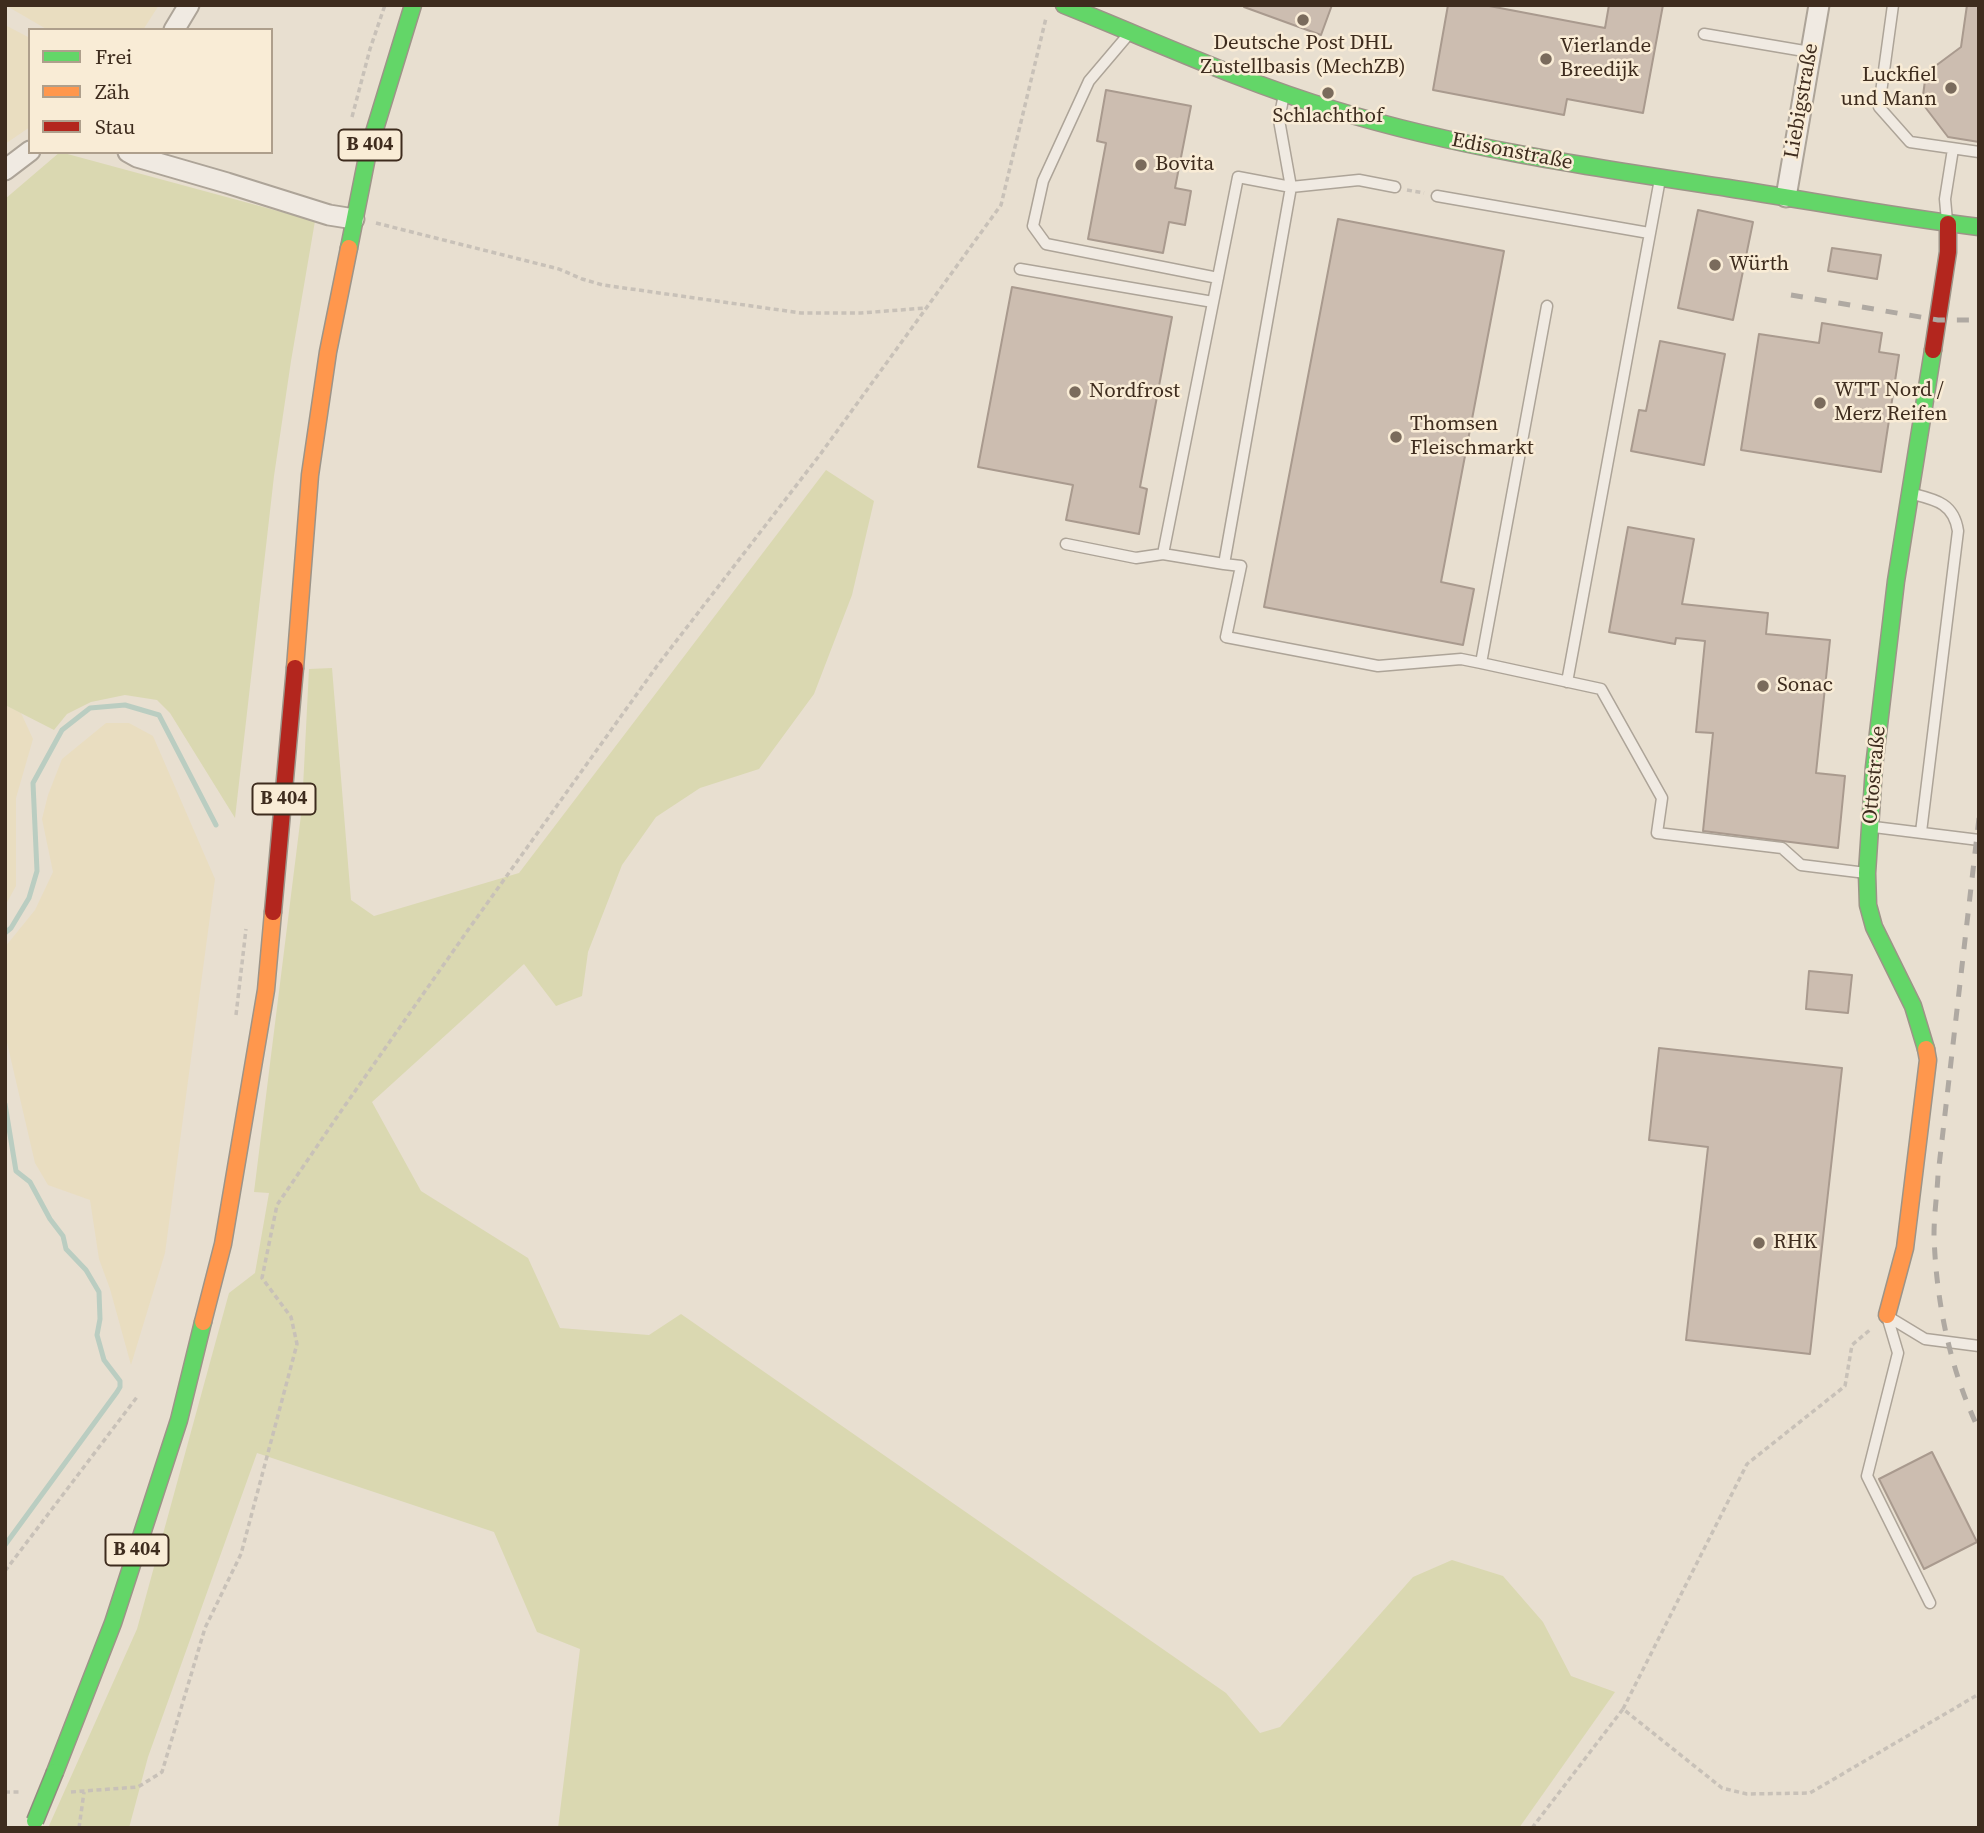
<!DOCTYPE html>
<html>
<head>
<meta charset="utf-8">
<style>
  body { margin:0 }
  #map { position:relative; width:1984px; height:1833px; overflow:hidden; background:#e8dfd0; font-family:"Source Serif 4",serif }
  canvas { display:block }
  .frame { position:absolute; inset:0; border:7px solid #3e2c1e; pointer-events:none }
  .legend { position:absolute; left:28px; top:28px; width:245px; height:126px; box-sizing:border-box; background:#f9ecd6; border:2px solid #ae9f8c; margin:0; padding:9px 12px; list-style:none; font-size:21px; color:#3e2c1e }
  .legend li { display:flex; align-items:center; gap:14px; height:35px }
  .legend b { width:35px; border:2px solid #ae9f8c }
</style>
</head>
<body>
<div id="map">
<canvas width="1984" height="1833"></canvas>
<div class="frame"></div>
<ul class="legend">
<li><b style="height:9px;background:#63d668"></b>Frei</li>
<li><b style="height:9px;background:#ff974d"></b>Zäh</li>
<li><b style="height:9px;background:#b3261e"></b>Stau</li>
</ul>
</div>
<script>
const c = document.querySelector('canvas').getContext('2d');
c.lineJoin = 'round';
function fillPath(path, color) { c.fillStyle = color; c.fill(path, 'evenodd'); }
function strokePath(path, color, width, dash) { c.strokeStyle = color; c.lineWidth = width; c.lineCap = dash ? 'butt' : 'round'; c.setLineDash(dash || []); c.stroke(path); }
function label(font, color, halo, rows, align = 'center') {
  c.font = font + ' "Source Serif 4",serif'; c.lineWidth = 5; c.setLineDash([]); c.textBaseline = 'middle'; c.strokeStyle = halo; c.fillStyle = color; for (const [text, x, y, turn = 0] of rows) {
    c.save(); c.translate(x, y); c.rotate((+turn || 0) * Math.PI / 180); c.textAlign = isNaN(turn) ? turn : align; if (halo) c.strokeText(text, 0, 0); c.fillText(text, 0, 0); c.restore();
  }
}
fillPath(new Path2D(`
  M5 5H159L143 30H48Z
  M5 25 30 38V127L5 144Z
  M5 705 21 713 33 739 16 798V886L5 906Z
  M106 723H129L153 736 215 879 165 1253 131 1365 110 1289 99 1259 90 1200 48 1185 35 1163 5 1034V947L35 910 53 872 42 819 48 795 62 759Z`), '#e9ddc0');
fillPath(new Path2D(`
  M60 152 315 221 291 361 274 476 235 818 170 713 157 700 125 695 91 702 67 714 54 730 5 705V199Z
  M826 470 874 501 852 595 814 694 759 769 700 788 656 817 622 865 588 952 582 996 556 1006 524 964 372 1102 421 1191 528 1258 560 1328 649 1335 681 1314 1226 1693 1260 1733 1280 1727 1413 1577 1452 1560 1503 1576 1543 1622 1571 1676 1615 1692 1519 1828H558L580 1649 537 1632 494 1532 257 1453 148 1757 129 1828H48L137 1629 229 1293 255 1273 269 1193 254 1192 302 807 309 669 332 668 351 900 374 916 519 873Z`), '#dad8b1');
strokePath(new Path2D(`
  M5 933 11 928 29 898 37 871 33 783 62 730 90 708 125 705 159 715 216 825
  M5 1104 16 1171 30 1182 50 1219 63 1236 66 1249 86 1270 99 1292 100 1319 97 1335 104 1360 120 1381V1387L117 1392 5 1545`), '#bacdc1', 5);
const building = new Path2D(`
  M1244 5H1332L1321 35 1244 7Z
  M1448 5H1484L1605 28 1609 5H1663L1643 113 1567 99 1564 115 1433 90Z
  M1967 5H1979V142L1948 137 1922 103 1926 73 1961 47Z
  M1106 90 1191 106 1175 188 1191 191 1185 225 1169 222 1163 253 1088 239 1106 143 1097 141Z
  M1698 210 1753 222 1733 320 1678 308Z
  M1338 219 1504 251 1441 582 1474 589 1463 645 1264 607Z
  M1832 248 1881 255 1877 279 1828 271Z
  M1012 287 1172 317 1140 487 1147 489 1139 534 1066 520 1073 485 978 467Z
  M1822 323 1882 333 1879 352 1899 355 1881 472 1741 450 1759 334 1819 343Z
  M1660 341 1725 354 1704 465 1631 451 1639 410 1646 411Z
  M1628 527 1694 539 1682 604 1768 613 1766 634 1830 640 1816 773 1845 776 1838 848 1703 831 1713 733 1696 732 1705 641 1676 638 1675 644 1609 632Z
  M1809 971 1852 975 1848 1013 1806 1009Z
  M1659 1048 1842 1068 1810 1354 1686 1340 1708 1147 1649 1140Z
  M1932 1452 1977 1542 1924 1569 1879 1479Z`);
fillPath(building, '#ccbdb0');
strokePath(building, '#a99a8e', 2);
const lane = new Path2D(`
  M1893 5 1879 107 1910 142 1979 152
  M1704 34 1810 52
  M1128 35 1089 81 1043 181 1033 226 1046 244 1218 278
  M1284 94 1279 120 1291 187 1224 564 1241 566 1226 637 1378 666 1461 659 1481 663 1547 306
  M1437 196 1649 233
  M1947 221 1945 199 1953 149
  M1020 269 1213 302
  M1913 494C1937 500 1954 504 1958 531L1921 832
  M1066 544 1136 558 1163 554
  M1224 564 1163 554 1238 177 1291 187 1359 180 1395 187
  M1481 663 1601 689 1662 798 1657 833 1782 848 1801 865 1866 873
  M1567 682 1660 179
  M1874 827 1979 840
  M1887 1316 1898 1353 1867 1476 1930 1603
  M1887 1316 1925 1339 1979 1346`);
const street = new Path2D(`
  M174 30 189 5
  M128 152 137 157 227 183 329 215 354 219
  M5 170 30 151
  M1786 197 1819 5`);
const fast = new Path2D(`
  M1064 5C1154 41 1242 82 1335 110 1463 149 1596 168 1728 188 1812 201 1895 217 1979 227
  M349 248 368 152 413 5
  M1926 1049 1913 1006 1874 927 1868 905 1867 873 1874 767 1896 581 1933 350
  M55 1772 113 1623 179 1420 203 1322`);
const slow = new Path2D(`
  M295 668 310 475 328 352 349 248
  M1887 1315 1905 1248 1928 1060 1926 1049
  M203 1322 223 1244 266 990 273 912`);
const jam = new Path2D(`
  M1933 350 1948 252V224
  M273 912 295 668`);
strokePath(lane, '#ada498', 13);
strokePath(street, '#ada498', 23);
strokePath(fast, '#9d9488', 19);
strokePath(slow, '#9d9488', 19);
strokePath(jam, '#9d9488', 19);
strokePath(new Path2D(`
  M352 117 370 49 385 5
  M1407 190 1424 193
  M376 223 559 269 582 279 603 285 801 313H861L925 308
  M236 1015 246 929
  M5 1571 137 1397
  M1623 1709 1747 1464 1845 1386 1852 1345 1871 1329
  M5 1792H22
  M71 1792 138 1787 162 1772 205 1628 241 1554 297 1344 291 1317 262 1278 277 1205 339 1114 468 930 657 666 819 456 1001 205 1046 18
  M79 1828 84 1792
  M1532 1828 1623 1709 1722 1788 1747 1794 1810 1793 1979 1694`), '#c8c1b8', 3.5, [5, 3.5]);
strokePath(lane, '#f0eae2', 10);
strokePath(street, '#f0eae2', 19);
strokePath(fast, '#63d668', 16);
strokePath(slow, '#ff974d', 16);
strokePath(jam, '#b3261e', 16);
strokePath(new Path2D(`
  M1791 295 1938 320H1979
  M1979 818 1938 1175C1937 1195 1934 1215 1934 1235 1936 1301 1950 1370 1979 1430`), '#afa9a2', 5, [12, 12]);
const fastBridge = new Path2D(`
  M35 1821 55 1772`);
strokePath(fastBridge, '#938a7f', 19, []);
strokePath(fastBridge, '#63d668', 16);
for (const [x, y, r, color] of [
  [1303,20,7,"#7a6b5c"],
  [1546,59,7,"#7a6b5c"],
  [1951,88,7,"#7a6b5c"],
  [1328,93,7,"#7a6b5c"],
  [1141,165,7,"#7a6b5c"],
  [1715,265,7,"#7a6b5c"],
  [1075,392,7,"#7a6b5c"],
  [1820,403,7,"#7a6b5c"],
  [1396,437,7,"#7a6b5c"],
  [1763,686,7,"#7a6b5c"],
  [1759,1243,7,"#7a6b5c"]
]) { const dot = new Path2D(); dot.arc(x, y, r, 0, 2 * Math.PI); c.fillStyle = color; c.fill(dot); strokePath(dot, '#f9ecd6', 2.5); }
for (const [x, y, w] of [
  [370,145,63],
  [284,799,63],
  [137,1550,63]
]) { const box = new Path2D(); box.roundRect(x - w / 2, y - 15.5, w, 31, 5); c.fillStyle = '#f9ecd6'; c.fill(box); strokePath(box, '#3e2c1e', 2); }
label('bold 19px', '#3e2c1e', null, [
  ["B 404",370,145],
  ["B 404",284,799],
  ["B 404",137,1550]
]);
label('21px', '#3e2c1e', '#f9ecd6', [
  ["Deutsche Post DHL",1303,44,"center"],
  ["Zustellbasis (MechZB)",1303,68,"center"],
  ["Vierlande",1560,47],
  ["Breedijk",1560,71],
  ["Luckfiel",1937,76,"right"],
  ["und Mann",1937,100,"right"],
  ["Schlachthof",1328,117,"center"],
  ["Bovita",1155,165],
  ["Würth",1729,265],
  ["WTT Nord /",1834,391],
  ["Merz Reifen",1834,415],
  ["Nordfrost",1089,392],
  ["Thomsen",1410,425],
  ["Fleischmarkt",1410,449],
  ["Sonac",1777,686],
  ["RHK",1773,1243]
], 'left');
label('21px', '#3e2c1e', '#f9ecd6', [
  ["Liebigstraße",1802,101,-80],
  ["Edisonstraße",1512,152,11],
  ["Ottostraße",1875,775,-85]
]);
</script>
</body>
</html>
